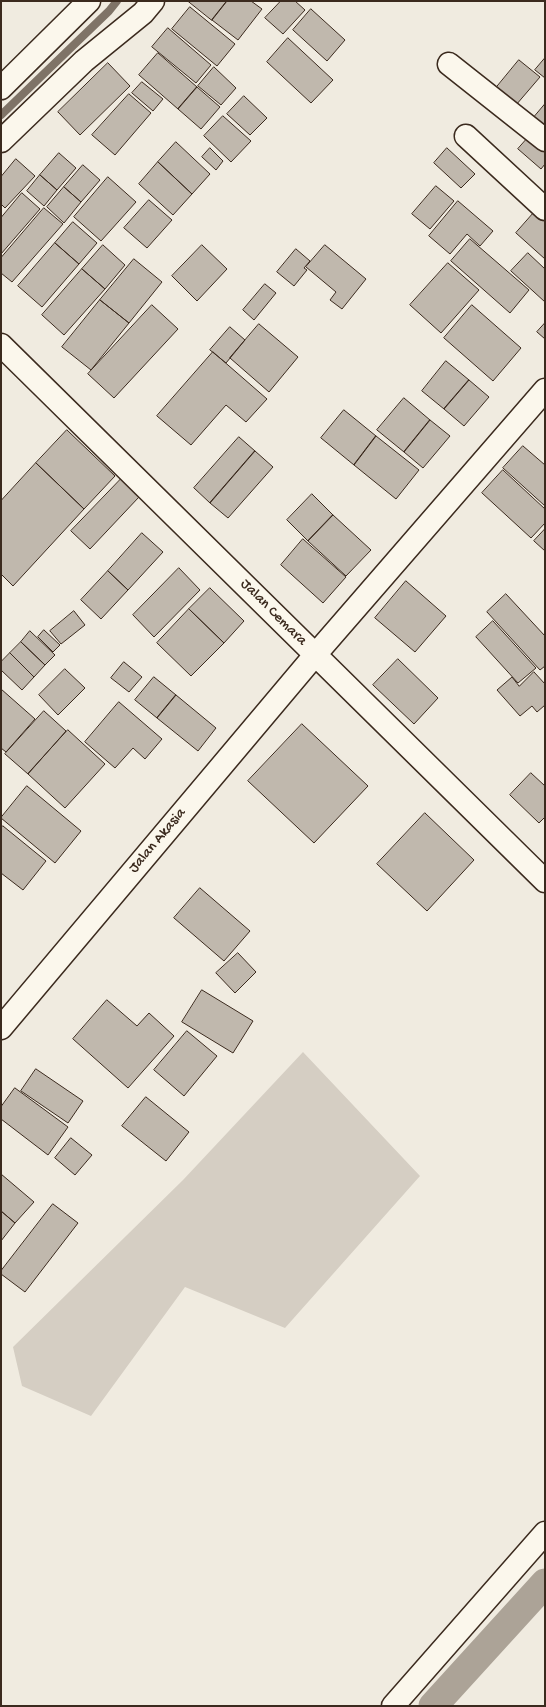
<!DOCTYPE html>
<html>
<head>
<meta charset="utf-8">
<style>
  body { margin:0 }
  #map { position:relative; width:546px; height:1707px; overflow:hidden; background:#f0ebe0; font-family:"Gochi Hand",sans-serif }
  canvas { display:block }
  .frame { position:absolute; inset:0; border:2px solid #3b2a1e; pointer-events:none }
</style>
</head>
<body>
<div id="map">
<canvas width="546" height="1707"></canvas>
<div class="frame"></div>
</div>
<script>
const c = document.querySelector('canvas').getContext('2d');
c.lineJoin = 'round';
function fillPath(path, color) { c.fillStyle = color; c.fill(path, 'evenodd'); }
function strokePath(path, color, width, dash) { c.strokeStyle = color; c.lineWidth = width; c.lineCap = dash ? 'butt' : 'round'; c.setLineDash(dash || []); c.stroke(path); }
function label(font, color, halo, rows, align = 'center') {
  c.font = font + ' "Gochi Hand",sans-serif'; c.lineWidth = 3; c.setLineDash([]); c.textBaseline = 'middle'; c.strokeStyle = halo; c.fillStyle = color; for (const [text, x, y, turn = 0] of rows) {
    c.save(); c.translate(x, y); c.rotate((+turn || 0) * Math.PI / 180); c.textAlign = isNaN(turn) ? turn : align; if (halo) c.strokeText(text, 0, 0); c.fillText(text, 0, 0); c.restore();
  }
}
fillPath(new Path2D(`
  M303 1052 420 1176 285 1328 185 1287 91 1416 22 1386 13 1347 183 1180Z`), '#d5cec3');
strokePath(new Path2D(`
  M1 115 109 11 117 1`), '#7f7367', 8);
strokePath(new Path2D(`
  M433 1706 545 1583`), '#aca397', 29);
const building = new Path2D(`
  M188 1H227L212 20Z
  M227 1H251L262 9 238 40 212 20Z
  M281 1H295L305 10 283 34 265 18Z
  M190 7 235 44 217 66 172 29Z
  M311 9 345 40 327 61 293 30Z
  M168 28 211 65 196 83 152 47Z
  M288 38 333 80 311 103 267 62Z
  M158 53 197 87 178 109 139 75Z
  M545 58V78L535 70Z
  M519 60 540 77 516 105 496 88Z
  M108 63 130 86 80 135 58 112Z
  M214 67 236 88 221 105 198 86Z
  M142 82 163 99 153 111 132 93Z
  M197 87 220 107 201 129 178 109Z
  M129 94 151 113 115 155 92 135Z
  M244 96 267 118 250 135 227 114Z
  M545 104V136L530 122Z
  M223 116 251 141 231 162 204 136Z
  M533 132 545 142V164L541 169 518 149Z
  M176 142 210 174 192 194 158 162Z
  M210 148 223 161 216 170 202 157Z
  M447 148 475 174 461 188 434 163Z
  M59 153 76 168 57 190 40 175Z
  M16 159 35 176 5 208 1 204V177Z
  M158 162 192 194 173 215 139 184Z
  M83 165 100 180 81 202 64 187Z
  M40 175 57 190 44 206 27 191Z
  M108 177 136 202 101 241 74 217Z
  M436 186 454 201 430 229 412 214Z
  M64 187 81 202 64 223 47 207Z
  M22 193 40 209 1 254V218Z
  M149 200 172 220 147 248 124 228Z
  M458 201 493 231 480 246 467 234 450 254 429 236Z
  M44 208 63 224 12 282 1 273V258Z
  M538 208 545 215V259L516 233Z
  M73 222 97 243 79 264 55 243Z
  M470 239 529 290 510 313 451 261Z
  M55 243 79 264 42 307 18 286Z
  M103 245 125 265 105 289 82 269Z
  M202 245 227 269 197 301 172 276Z
  M325 245 366 279 342 309 330 300 336 292 306 267Z
  M296 249 310 261 304 268 307 270 294 286 277 272Z
  M528 253 545 269V302L511 271Z
  M134 259 162 282 129 323 100 300Z
  M448 263 479 290 441 333 410 305Z
  M82 269 105 289 64 335 42 315Z
  M265 284 276 293 254 320 243 310Z
  M100 300 129 323 91 370 62 347Z
  M152 305 178 329 114 398 88 374Z
  M472 305 521 348 493 381 444 338Z
  M545 323V339L537 332Z
  M259 324 298 357 269 392 230 358Z
  M230 327 245 340 226 363 210 350Z
  M213 352 267 399 246 422 226 405 191 445 157 416Z
  M446 361 469 380 444 409 422 391Z
  M469 380 489 397 464 426 444 409Z
  M404 398 430 420 404 452 377 430Z
  M344 410 376 436 354 465 321 438Z
  M430 420 450 436 423 468 404 452Z
  M67 430 115 476 84 509 36 463Z
  M376 436 419 470 396 499 354 465Z
  M239 437 255 451 210 503 194 488Z
  M523 446 545 465V506L503 468Z
  M255 451 273 467 228 518 210 503Z
  M36 463 84 509 13 586 1 574V501Z
  M503 470 545 509V523L531 538 482 493Z
  M121 479 139 497 90 549 71 531Z
  M312 494 333 515 308 541 287 520Z
  M333 515 371 550 346 576 308 541Z
  M545 529V551L534 541Z
  M142 533 163 552 128 590 108 571Z
  M303 539 346 577 323 603 281 565Z
  M179 568 200 590 154 637 133 615Z
  M108 571 128 590 101 619 81 600Z
  M406 581 446 616 415 652 375 618Z
  M210 588 244 621 224 643 189 609Z
  M506 594 545 636V666L540 670 487 612Z
  M189 609 224 643 191 676 157 643Z
  M74 611 85 625 61 644 50 631Z
  M493 621 536 668 518 683 476 637Z
  M44 630 60 645 53 652 38 637Z
  M30 631 55 655 45 665 21 642Z
  M21 642 45 665 34 677 10 653Z
  M10 653 34 677 22 690 1 670V662Z
  M398 659 438 698 414 724 373 685Z
  M124 662 142 677 129 692 111 678Z
  M65 669 85 688 58 715 39 695Z
  M534 672 545 684V705L537 712 532 706 520 716 497 690 512 677 519 686Z
  M154 677 176 695 157 718 135 700Z
  M1 689 35 719 6 752 1 748Z
  M176 695 216 728 198 751 157 718Z
  M119 702 162 739 145 759 133 748 115 768 85 742Z
  M44 711 66 731 28 774 5 754Z
  M302 724 368 786 314 843 248 781Z
  M68 730 105 764 65 808 28 774Z
  M531 773 545 786V817L539 823 510 795Z
  M27 786 81 831 55 863 1 818Z
  M425 813 474 860 427 911 377 864Z
  M3 826 46 861 23 890 1 873V828Z
  M200 888 250 931 224 961 174 918Z
  M238 953 256 972 235 993 216 973Z
  M202 990 253 1021 233 1053 182 1022Z
  M107 1000 137 1026 149 1013 174 1036 128 1088 73 1039Z
  M187 1031 217 1056 184 1096 154 1070Z
  M36 1069 83 1101 68 1123 21 1091Z
  M15 1088 68 1127 48 1155 1 1119V1107Z
  M146 1097 189 1132 166 1161 122 1126Z
  M71 1138 92 1155 75 1175 55 1158Z
  M1 1174 34 1202 15 1223 1 1211Z
  M53 1204 78 1223 25 1292 1 1274V1271Z
  M1 1211 15 1223 1 1241Z`);
fillPath(building, '#c0b8ad');
strokePath(building, '#3b2a1e', 1);
const minor = new Path2D(`
  M449 64 545 140
  M1 88 89 1
  M466 136 545 209
  M1 141 84 61 143 13 153 1
  M1 345 545 881
  M1 1028 315 655 545 390
  M393 1706 545 1533`);
strokePath(minor, '#3b2a1e', 25);
strokePath(minor, '#fbf7ec', 22);
label('15px', '#3b2a1e', '#fbf7ec', [
  ["Jalan Cemara",273,613,45],
  ["Jalan Akasia",158,841,-50]
]);
</script>
</body>
</html>
